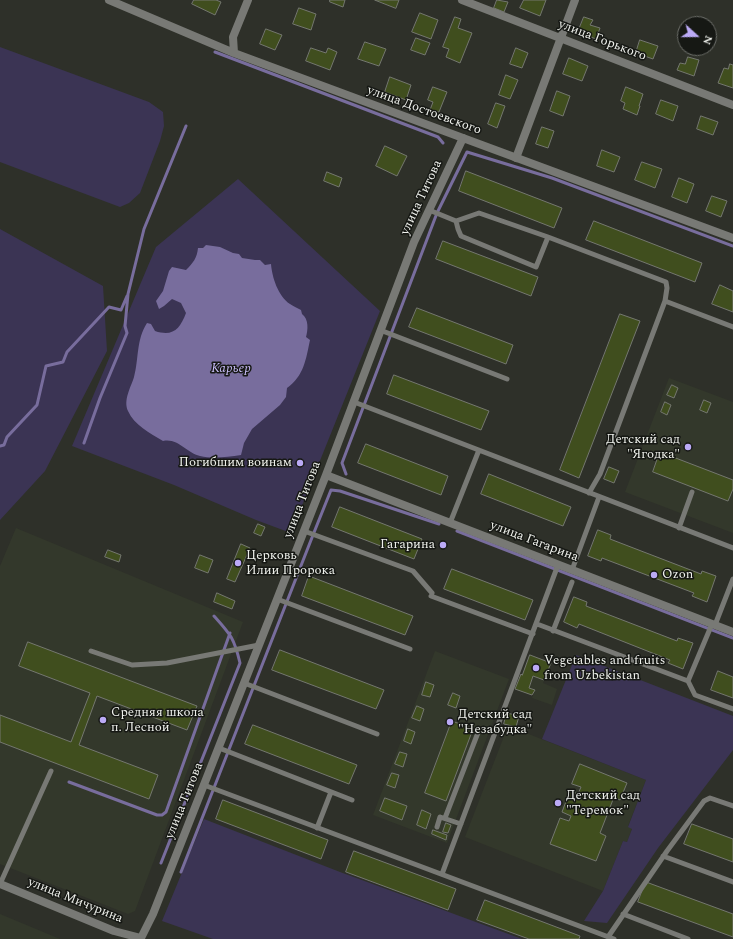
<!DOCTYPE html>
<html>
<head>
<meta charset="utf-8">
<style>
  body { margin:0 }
  #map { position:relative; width:733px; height:939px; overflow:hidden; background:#2e3029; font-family:Spectral,serif }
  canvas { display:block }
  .north { position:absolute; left:677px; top:16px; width:40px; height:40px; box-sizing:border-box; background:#161814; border:1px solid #6d6f6a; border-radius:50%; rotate:111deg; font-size:11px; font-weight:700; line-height:16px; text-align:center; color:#eff1ec }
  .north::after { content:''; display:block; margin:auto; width:14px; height:18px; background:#bbaaf6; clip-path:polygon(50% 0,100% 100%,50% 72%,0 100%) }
</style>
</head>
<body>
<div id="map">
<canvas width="733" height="939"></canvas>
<div class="north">N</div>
</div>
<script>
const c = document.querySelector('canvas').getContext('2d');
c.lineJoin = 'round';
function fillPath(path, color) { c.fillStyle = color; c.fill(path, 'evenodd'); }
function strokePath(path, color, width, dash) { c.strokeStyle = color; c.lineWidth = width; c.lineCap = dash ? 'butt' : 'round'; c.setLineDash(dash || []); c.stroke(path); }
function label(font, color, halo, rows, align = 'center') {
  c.font = font + ' Spectral,serif'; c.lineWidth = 3; c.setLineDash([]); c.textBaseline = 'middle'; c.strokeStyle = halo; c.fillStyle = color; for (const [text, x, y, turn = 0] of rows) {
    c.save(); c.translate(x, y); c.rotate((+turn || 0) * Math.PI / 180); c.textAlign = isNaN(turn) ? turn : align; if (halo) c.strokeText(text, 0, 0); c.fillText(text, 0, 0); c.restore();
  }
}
fillPath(new Path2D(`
  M669 378 733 402V533L625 492Z
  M16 528 243 622 135 911 128 914 0 864V566Z
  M435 651 509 679 447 843 373 815Z
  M533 676 544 680 543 683 557 689 552 705 532 698 535 690 529 688Z
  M508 726 646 780 628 826 632 828 627 842 623 841 603 891 465 837Z
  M0 914 60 939H0Z`), '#33382b');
fillPath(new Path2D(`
  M0 47 149 102 163 112 164 126 160 141 140 193 129 203 120 207 0 162Z
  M238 179 380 311 291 533 256 520 174 485 72 446 156 247Z
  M0 229 103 286 107 351 45 471 0 520Z
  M576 655 733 716V750L658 848 607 923 584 921 603 891 623 841 627 842 632 829 628 827 646 780 542 739Z
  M204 819 340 872 522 939H213L162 921Z`), '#3b3454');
fillPath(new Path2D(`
  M206 245 220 247 233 253 239 254 242 258 255 260H260L265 265 271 264C272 277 278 296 290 304 293 306 297 308 301 310L302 314C309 319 308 330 306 337L310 340C306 359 304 376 287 388L286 397 280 405 252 429 244 443 241 455C227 457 213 459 200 456 186 453 179 438 163 441 150 433 134 425 128 411 123 400 131 387 134 377 139 359 136 340 147 323L151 324 155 331C173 337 180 329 186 313L181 303 172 299 164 306 159 309 156 301 163 291 169 271 172 267 186 270C193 263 197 258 198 248H203Z`), '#786d9d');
strokePath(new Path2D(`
  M215 52 438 137 443 143
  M84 443 100 398 127 333 125 326 128 294 144 229 186 126
  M0 446 4 445 7 437 37 405 46 366 63 362 67 352 109 307 121 310 127 296
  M346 474 342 463 437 213 467 152 552 178 733 246
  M457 531 733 638
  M69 782 157 815H162L166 812 230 633
  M161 863 240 663C234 638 231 635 214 616
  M181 872 313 535 331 490 340 491 439 524`), '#786d9d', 3);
const building = new Path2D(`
  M194 0H216L221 2 215 15 192 4Z
  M330 0H345L343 7 330 2Z
  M375 0H399L396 8Z
  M497 0 508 2 504 12 494 8Z
  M524 0H546L540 16 520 8Z
  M299 8 316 14 311 30 293 24Z
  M420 13 438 20 431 39 412 32Z
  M455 17 461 19 458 28 472 33 460 63 446 57 449 49 443 47Z
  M584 17 593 20 590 25 600 28 596 39 578 32Z
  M266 29 282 35 275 50 260 44Z
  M416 38 430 43 425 55 411 50Z
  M640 40 658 46 653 59 636 53Z
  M365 42 386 49 379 66 358 59Z
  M311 48 326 53 328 48 337 52 330 70 306 61Z
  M516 48 528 53 522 68 510 64Z
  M688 57 699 60 694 76 677 70 680 63 685 64Z
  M569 58 588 66 582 81 563 74Z
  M730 64 733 65V88L718 83 724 68 728 69Z
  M506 75 518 80 510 99 499 95Z
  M390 77 411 85 406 100 385 92Z
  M433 87 447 92 439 112 430 110 433 102 428 100Z
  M626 87 643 94 639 106H640L637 115 623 109 625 103 621 101Z
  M557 91 570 96 563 116 550 111Z
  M661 100 678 106 673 121 656 114Z
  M496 103 505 106 497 128 488 124Z
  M701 116 718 122 713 135 697 129Z
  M542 127 554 131 548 148 536 144Z
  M385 146 407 156 397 176 376 166Z
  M602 150 620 157 614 172 597 166Z
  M642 162 662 169 655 188 635 180Z
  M466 171 562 208 554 228 459 191Z
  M327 172 342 178 339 187 324 181Z
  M679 178 694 184 687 203 672 197Z
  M712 196 727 201 721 217 706 211Z
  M594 221 702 263 695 282 586 240Z
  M443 241 538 277 531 296 436 259Z
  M720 285 733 291V312L712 304Z
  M417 308 513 345 506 364 409 327Z
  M620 314 640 321 579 478 560 470Z
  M394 375 489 411 481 430 387 394Z
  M672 385 678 388 674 398 667 395Z
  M704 400 711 403 707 413 700 410Z
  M665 402 671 405 667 415 661 412Z
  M366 444 448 476 441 495 358 463Z
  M660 452 733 480V489L728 501 653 472Z
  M609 467 619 471 614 483 604 479Z
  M489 474 571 507 563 526 481 494Z
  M340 507 422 539 414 559 332 527Z
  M258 524 265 527 261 536 254 533Z
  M598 530 611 535 610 539 701 574 702 571 716 576 707 602 692 596 694 593 602 558 601 561 588 556Z
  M241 544 250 548 235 582 227 579Z
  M108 550 121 555 119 562 105 557Z
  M200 555 213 560 208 573 195 568Z
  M452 569 533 600 525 620 444 589Z
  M309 576 413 616 405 635 302 596Z
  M217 593 235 601 232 609 214 602Z
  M574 597 587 602 586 606 677 641 678 638 693 643 683 669 668 663 670 660 579 624 577 628 564 622Z
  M28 642 197 706 187 730 97 696 79 745 158 775 149 799 0 742V715L71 742 90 693 19 666Z
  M280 650 384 690 376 709 272 670Z
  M530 655 551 663 544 680 533 676 529 688 535 690 532 695 515 689 521 674 522 675Z
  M718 671 733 677V698L711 690Z
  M426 682 434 685 430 697 422 695Z
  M453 693 460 696 456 708 448 705Z
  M417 706 424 709 420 721 412 718Z
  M507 713 519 716 516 727 504 724Z
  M452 721 473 729 446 801 425 793Z
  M253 725 357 765 349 784 245 744Z
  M408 729 415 732 411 744 404 741Z
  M400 752 407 754 403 767 395 764Z
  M580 764 627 783 620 800 614 797 600 833 606 836 596 861 550 844 560 818 569 821 571 816 562 812 570 791 578 794 581 787 572 784Z
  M392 773 399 775 395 788 387 785Z
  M385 798 407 806 402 820 380 811Z
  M223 800 328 840 321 859 216 819Z
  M422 810 431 814 426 829 417 825Z
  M446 823 451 825 448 833 443 832Z
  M692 824 733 839V862L684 844Z
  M433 830 447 835 446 840 432 834Z
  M354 851 456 889 448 910 346 872Z
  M646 882 733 914V937L638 902Z
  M485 900 580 936 579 939H529L477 920Z`);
fillPath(building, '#404e1e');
strokePath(building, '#74776f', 1);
strokePath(new Path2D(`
  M429 210 456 221 479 213 548 237 666 282 667 288 665 301
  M456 221 458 229 461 236 536 267 548 237
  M380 330 507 379
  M354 402 733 548
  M589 493 600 474 665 301 733 327
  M450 523 479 450
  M679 528 692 492
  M304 531 413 571 432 593
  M572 570 599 497
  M431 596 533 634
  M277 599 410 649
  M537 624 688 681
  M712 624 688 681 695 695 733 709
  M715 625 733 579
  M553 631 572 582
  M91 651 132 665 167 663 259 645
  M244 683 377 734
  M219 748 352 800
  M204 785 614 939
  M445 818 479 730
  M437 827 440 817 461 824
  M317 828 331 792
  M663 856 733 882
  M442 874 558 565
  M0 884 51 771
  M623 914 688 939
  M608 937 667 851 704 801 710 798 733 806`), '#787975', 5);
strokePath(new Path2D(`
  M109 0 234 53 463 138
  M462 0 733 105
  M234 53 233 37 248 0
  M516 158 575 0`), '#787975', 8);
strokePath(new Path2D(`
  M326 475 733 632
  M0 884 114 931 141 938 153 914 326 475 414 242 463 138 733 238`), '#787975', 8);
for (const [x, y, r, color] of [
  [688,447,4,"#bbaaf6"],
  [300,463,4,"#bbaaf6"],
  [443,545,4,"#bbaaf6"],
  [238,563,4,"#bbaaf6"],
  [654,575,4,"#bbaaf6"],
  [536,668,4,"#bbaaf6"],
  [103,720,4,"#bbaaf6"],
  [450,722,4,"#bbaaf6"],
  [558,803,4,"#bbaaf6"]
]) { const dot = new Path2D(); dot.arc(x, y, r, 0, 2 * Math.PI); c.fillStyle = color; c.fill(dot); strokePath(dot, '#161814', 1.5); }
label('13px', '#eff1ec', '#161814', [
  ["улица Горького",602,41,21],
  ["улица Достоевского",424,111,20],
  ["улица Титова",422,198,-65],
  ["улица Титова",303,500,-69],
  ["улица Гагарина",534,542,21],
  ["улица Титова",185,801,-68],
  ["улица Мичурина",75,901,22]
]);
label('italic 13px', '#cbbffa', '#161814', [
  ["Карьер",231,369]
]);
label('13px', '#eff1ec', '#161814', [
  ["Детский сад",680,440,"right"],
  ["\"Ягодка\"",680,455,"right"],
  ["Погибшим воинам",292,463,"right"],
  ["Гагарина",435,545,"right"],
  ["Церковь",246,556],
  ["Илии Пророка",246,571],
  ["Ozon",662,575],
  ["Vegetables and fruits",544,661],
  ["from Uzbekistan",544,676],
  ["Средняя школа",111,713],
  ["п. Лесной",111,728],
  ["Детский сад",458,715],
  ["\"Незабудка\"",458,730],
  ["Детский сад",566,796],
  ["\"Теремок\"",566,811]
], 'left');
</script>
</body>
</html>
